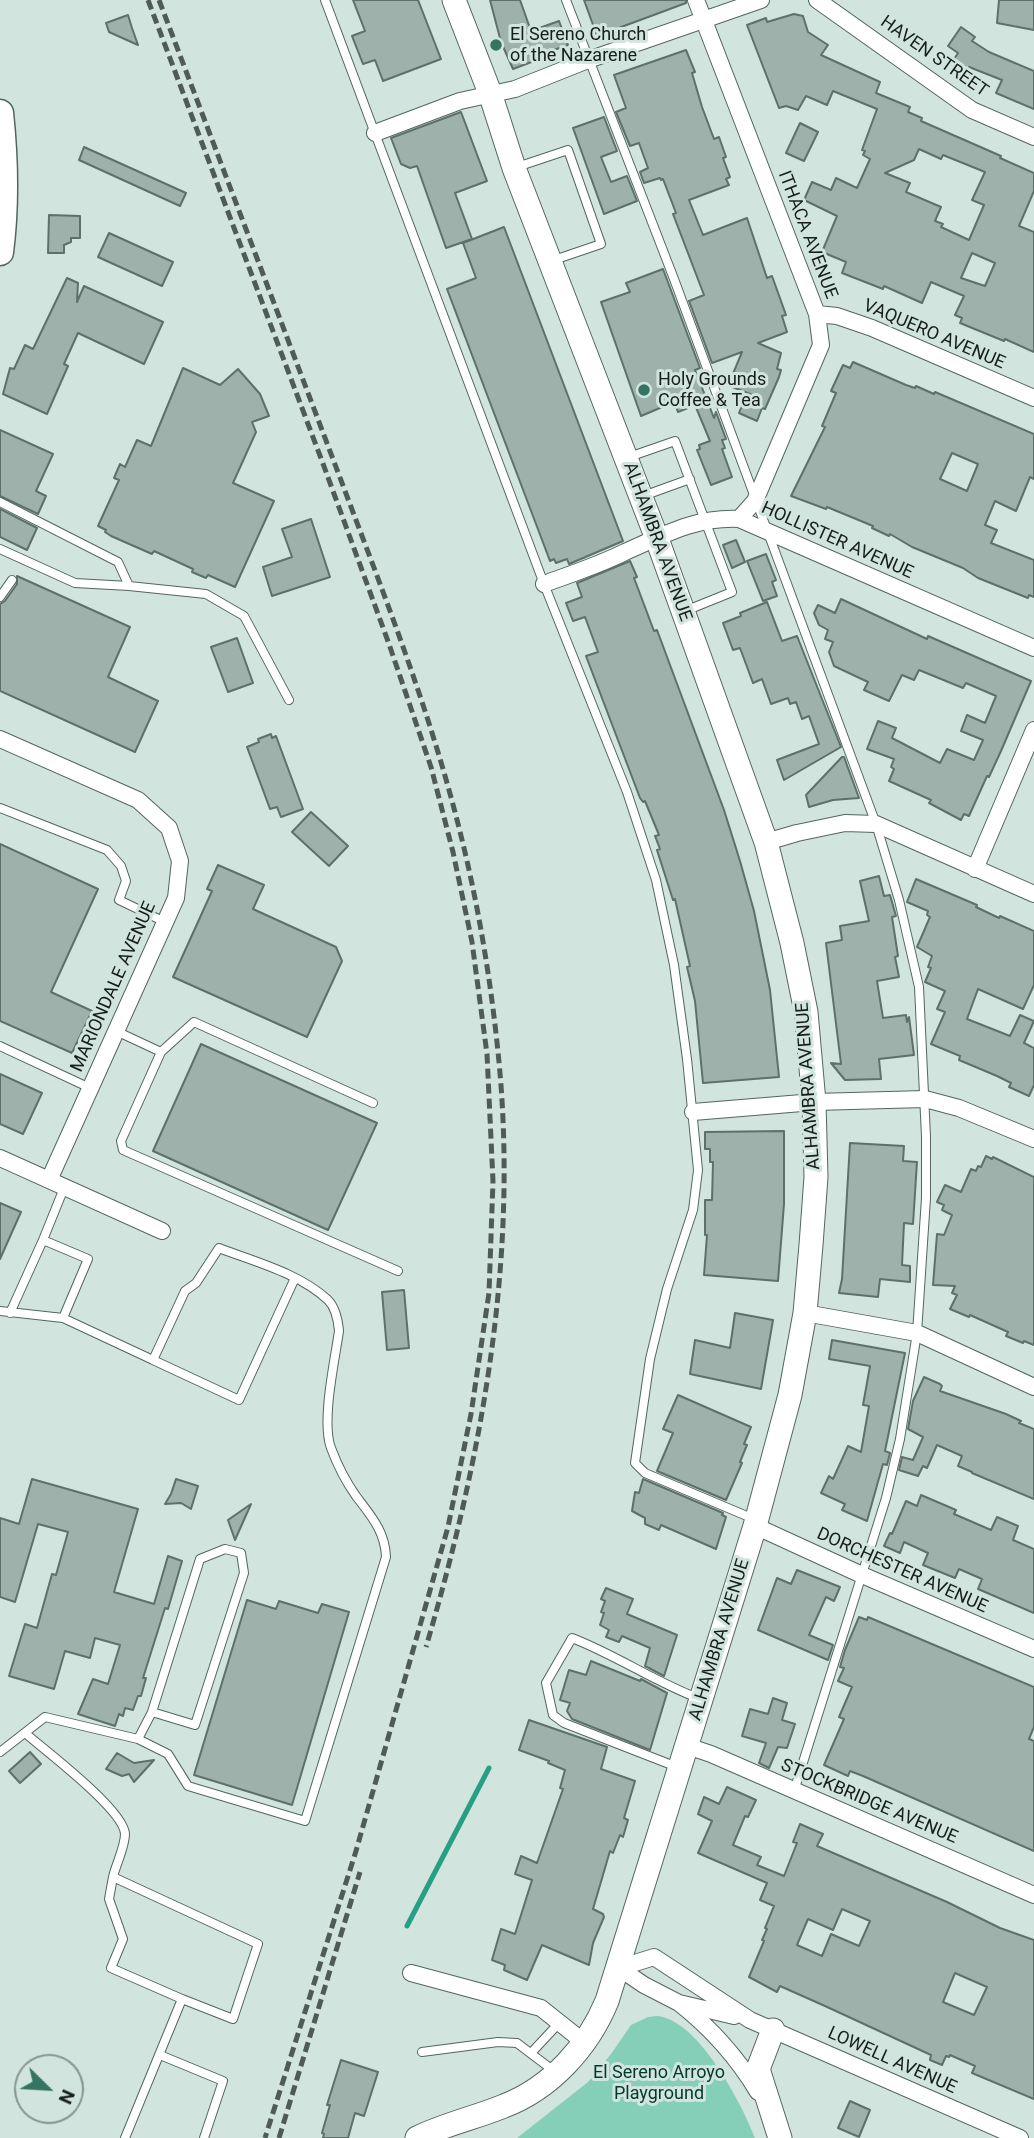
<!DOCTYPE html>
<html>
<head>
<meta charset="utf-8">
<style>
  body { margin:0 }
  #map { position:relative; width:1034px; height:2138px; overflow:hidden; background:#d1e5de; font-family:Roboto,sans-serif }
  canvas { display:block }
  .north { position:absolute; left:14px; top:2054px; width:70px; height:70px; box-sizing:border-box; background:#d1e5de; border:2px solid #869590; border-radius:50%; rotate:114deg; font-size:19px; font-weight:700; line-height:28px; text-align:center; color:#161d1b }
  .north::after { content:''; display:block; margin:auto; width:24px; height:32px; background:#347462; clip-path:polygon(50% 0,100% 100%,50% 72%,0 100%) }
</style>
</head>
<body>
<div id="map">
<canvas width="1034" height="2138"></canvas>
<div class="north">N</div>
</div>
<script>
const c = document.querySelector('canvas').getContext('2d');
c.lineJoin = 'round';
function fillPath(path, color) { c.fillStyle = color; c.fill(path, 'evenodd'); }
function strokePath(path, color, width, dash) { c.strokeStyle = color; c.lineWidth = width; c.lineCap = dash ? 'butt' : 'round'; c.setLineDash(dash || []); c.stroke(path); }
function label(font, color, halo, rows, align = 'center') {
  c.font = font + ' Roboto,sans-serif'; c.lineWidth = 6; c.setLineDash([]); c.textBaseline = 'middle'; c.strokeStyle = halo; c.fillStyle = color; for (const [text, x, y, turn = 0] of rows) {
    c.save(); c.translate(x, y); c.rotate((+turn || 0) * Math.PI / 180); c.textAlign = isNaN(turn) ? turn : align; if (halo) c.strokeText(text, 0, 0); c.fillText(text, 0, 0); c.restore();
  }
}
fillPath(new Path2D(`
  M657 2016C698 2019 742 2104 755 2138H517L588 2082 611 2054 631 2025 648 2017Z`), '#85cfb8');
strokePath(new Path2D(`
  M407 1926 489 1768`), '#269f83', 5);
const building = new Path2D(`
  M353 0H418L441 59 383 81 375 60 363 64 352 36 365 31Z
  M490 0H520L531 31 559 21 568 45 540 55 542 58 513 69 501 42Z
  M584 0H686V3L597 36Z
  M999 0H1034V30L997 23Z
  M794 14 803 16 808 32 828 45 821 55 880 82 876 93 910 107 908 112 922 118 921 121 1001 156 1000 158 1034 173V191L1019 226 1034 232V352L1005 339 1004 341 960 323 962 318 955 315 964 296 931 282 922 303 884 286 883 289 842 273 846 262 822 252 837 216 804 200 812 182 831 190 836 178 857 188 870 159 863 155 865 151 862 150 877 109 833 91 827 105 806 96 798 110 786 106 779 108 747 25 766 18 767 22ZM919 149 941 159 943 155 985 172 972 200 984 205 969 240 941 227 943 224 935 221 941 207 906 192 910 183 885 173 914 160ZM972 253 995 263 985 286 961 278Z
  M128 15 132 28 138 45 109 32 106 23Z
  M961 27 975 37 972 41 989 52 1034 71V109L996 93 1002 80 969 67 965 74 951 64 958 53 948 46Z
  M686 50 695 72 692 73 702 107 714 139 719 137 726 157 723 158 730 177 726 179 729 185 689 200 703 235 747 218 767 278 772 276 786 315 782 316 787 332 758 343 781 353 777 369 781 370 779 377 765 409 762 408 757 421 739 413 744 400 755 396 730 386V381L742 352 712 363 689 301 704 295 673 214 676 213 663 179 661 180 660 178 644 183 640 172 648 168 639 143 630 146 616 112 626 108 614 75Z
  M461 112 487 181 455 193 472 239 446 248 417 166 410 168 401 164 391 138Z
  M604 117 617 151 601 157 611 182 627 176 637 201 604 214 573 128Z
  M800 123 818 132 804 161 786 153Z
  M84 147 186 193 180 206 79 160Z
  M49 215 80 216V238H71V242L64 245V253H48Z
  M504 227 623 541 569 564 567 559 556 563 554 559 550 561 447 289 476 278 463 243Z
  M109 233 173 262 162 286 98 257Z
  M663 269 700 368 695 370 714 418 716 412 726 439 722 440 725 448 722 449 732 477 711 485 697 450 700 449 699 445 710 441 695 405 678 412 674 402 641 416 601 302 630 292 626 283Z
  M67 278 78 283 77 302 84 286 163 322 144 364 78 333 64 364 68 366 47 414 3 394 10 368 14 369 25 345 33 349Z
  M853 362 906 385 915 388 916 386 934 394 935 392 1034 434V479L1030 477 1016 511 995 501 985 525 997 530 991 543 1034 560V597L1029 595 1028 598 978 578 963 568 912 547 890 534 889 536 872 528 873 526 827 507 826 509 791 496 825 427 822 426 836 393 831 391 843 365 850 368ZM952 453 978 464 967 491 940 479Z
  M183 368 220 385 238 369 260 394 269 416 252 422 256 432 233 483 274 501 235 587 208 575 206 578 192 572 193 569 154 551 152 554 111 536 105 532 106 530 98 526 119 480 114 478 120 464 125 467 137 440 151 446Z
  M0 430 53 454 36 491 46 496 38 514 0 496Z
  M0 509 37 528 27 550 0 537Z
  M311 519 330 577 272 596 263 567 292 557 282 529Z
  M736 540 745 562 732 568 723 545Z
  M766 554 776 580 772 582 777 596 763 601 747 561Z
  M630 561 637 577 634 578 654 631 657 630 724 810 740 861 754 911 770 990 779 1077 703 1083 695 1001 687 967 690 966 675 899 673 900 657 850 660 849 655 836 659 835 645 801 643 802 640 798 586 656 598 652 585 617 573 621 566 603 582 597 577 583Z
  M17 576 130 627 108 677 158 701 135 752 0 691V604L5 601 17 584Z
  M841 599 927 639 928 636 1031 681 1001 751 989 777 987 776 969 816 964 814 961 820 929 803 931 800 889 781 894 769 891 767 894 759 867 749 878 721 896 728 892 738 940 763 947 749 974 760 983 740 961 731 967 715 985 723 996 696 966 683 963 688 919 670 914 680 902 675 889 701 864 690 868 682 834 666 829 652 833 642 825 639 828 630 819 625 814 613 818 605 835 613Z
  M767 602 782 641 797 636 841 747 784 780 777 760 819 744 809 716 802 719 796 702 790 704 788 698 771 704 762 679 753 683 740 648 733 650 723 623 741 616 740 613Z
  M237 638 253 683 228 692 211 647Z
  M271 734 272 738 276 736 303 809 281 817 277 807 270 809 247 747 259 742 258 739Z
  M842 757H844L859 798 833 800 809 807 806 795Z
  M311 812 348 846 329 866 292 832Z
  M0 844 98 889 51 992 92 1011 72 1053 0 1021Z
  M218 865 264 885 253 909 336 947 342 961 307 1037 173 977 212 891 207 889Z
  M879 876 884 896 890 895 896 916 892 917 898 956 895 957 899 977 877 981 883 1018 906 1015 907 1022 909 1017 914 1055 879 1059 881 1079 845 1080 831 1063 841 1064 826 943 842 940 840 926 869 921 860 881Z
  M916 879 977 905 976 907 999 918 1000 916 1034 931V985L1023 1009 978 989 967 1019 1010 1036 1020 1015 1034 1021 1024 1043 1034 1048V1085L1029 1096 1009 1087 1011 1083 997 1076 959 1060 960 1056 931 1044 945 1012 937 1009 945 991 925 982 931 968 928 967 932 956 917 947 930 917 927 915 928 911 907 902Z
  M201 1044 377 1123 328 1230 153 1151Z
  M0 1074 42 1093 23 1134 0 1124Z
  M784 1131V1204L778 1281 704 1275 707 1235H705V1200H712L713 1162H710V1149H705V1132Z
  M850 1143 904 1146 903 1161 917 1162 913 1224 904 1223 902 1265 910 1266V1282L880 1279 878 1297 839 1293 842 1279Z
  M986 1156 992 1159 993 1157 1034 1177V1345L1024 1341 1023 1343 1006 1336 1008 1332 970 1315 969 1317 950 1309 957 1295 952 1293 955 1286 933 1285 937 1234 944 1235 952 1215 942 1210 944 1205 937 1202 945 1185 961 1192 971 1169 976 1171 978 1166 981 1167Z
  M0 1203 21 1212 0 1259Z
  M404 1290 409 1348 387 1350 382 1292Z
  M735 1313 773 1320 761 1389 690 1374 695 1340 730 1348Z
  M832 1340 905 1353 885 1451 890 1453 887 1465 883 1464 867 1521 842 1510 845 1504 821 1493 829 1476 833 1479 848 1446 861 1452 869 1406 863 1405 870 1366 829 1359Z
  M924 1377 940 1384 942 1386 940 1391 1006 1414 1021 1421 1019 1423 1034 1429V1499L972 1473V1472L958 1466 962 1456 937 1445 927 1468 923 1466 918 1476 899 1470 902 1457 913 1460 923 1437 908 1429 913 1401Z
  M678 1395 751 1427 744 1444 747 1445 740 1462 742 1463 726 1500 657 1471 673 1433 663 1429Z
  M32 1479 138 1509 114 1592 154 1604 168 1556 182 1561 168 1609 165 1608 143 1678H146L141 1696H138L133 1710 125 1708 123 1716 119 1714 115 1726 78 1714 93 1679 108 1684 120 1645 95 1638 90 1658 65 1651 54 1689 9 1676 25 1624 37 1628 52 1574 56 1575 68 1532 38 1524 15 1602 0 1597V1518L19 1524Z
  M176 1479 198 1486 191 1509 181 1503 165 1504 171 1494Z
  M643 1479 723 1513 722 1515 726 1517 716 1549 661 1525 659 1530 645 1524V1518L632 1511 635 1492 639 1493Z
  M921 1495 956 1510 954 1514 991 1530 997 1517 1018 1526 1013 1540 1034 1549V1613L978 1589 982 1579 959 1569 955 1578 923 1565 928 1553 904 1542 900 1553 884 1546 890 1533 892 1534 906 1501 917 1506Z
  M251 1504 235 1540 228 1520Z
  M797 1570 840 1587 834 1601 826 1597 809 1635 833 1645 828 1660 758 1630 777 1578 791 1584Z
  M606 1588 633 1599 627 1614 677 1635 664 1676 645 1666 650 1648 622 1636 619 1642 606 1637 609 1630 600 1625 604 1613 601 1612 605 1601 601 1599Z
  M247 1600 276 1609 279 1601 318 1613 322 1604 349 1612 292 1805 194 1775Z
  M859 1617 867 1620 868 1617 1034 1687V1727L1029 1739 1034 1741V1851L863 1776 850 1771 848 1776 824 1765 844 1719 839 1717 852 1687 838 1681 844 1668 840 1667 845 1650Z
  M591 1661 640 1681 641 1679 667 1693 650 1750 572 1719 567 1711 570 1703 560 1700 569 1670 586 1675Z
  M773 1698 787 1703 782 1720 795 1724 787 1748 778 1747 769 1768 759 1763 766 1743 742 1736 750 1709 768 1714Z
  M529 1720 607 1747 601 1769 635 1781 624 1818 628 1820 623 1837 620 1835 613 1853 610 1851 593 1909 603 1914 604 1917 593 1943 589 1965 542 1945 527 1980 504 1970 505 1965 492 1960 501 1929 515 1934 532 1880 515 1874 521 1856 537 1863 563 1789 560 1788 565 1770 548 1763 549 1761 519 1750Z
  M30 1752 41 1764 20 1783 9 1771Z
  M117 1753 134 1763 154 1760 134 1782 129 1774 122 1776 106 1769Z
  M727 1787 756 1800 748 1817 745 1816 733 1845 761 1857 757 1865 784 1876 797 1843 793 1842 800 1824 823 1834 817 1846 947 1902 1000 1928 1034 1940V2099L972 2073 975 2066 950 2055 949 2057 946 2056 942 2065 930 2060 931 2055 825 2006 780 1986 777 1992 749 1977 764 1941 762 1940 767 1929 765 1928 774 1906 760 1900 767 1883 698 1853 712 1821 698 1814 704 1797 719 1804ZM842 1909 870 1921 859 1946 831 1934 822 1956 797 1945 808 1919 833 1930ZM955 1973 987 1987 974 2015 943 2002Z
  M341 2060 378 2072 364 2116 355 2113 348 2138H323L324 2134 322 2133 330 2105H327Z
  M850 2101 870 2110 859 2137 838 2128Z`);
fillPath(building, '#9eb2ab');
strokePath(building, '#5e706a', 2);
const lane = new Path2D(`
  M325 0 544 584 627 792 656 880 674 965 687 1059 698 1170 693 1210 667 1289 650 1359 635 1463 645 1473 754 1519
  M566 0 674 279 876 824 899 900 919 987 926 1137V1198L917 1333 900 1439 886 1498 794 1791
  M517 167 568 150 601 244 554 260
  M629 457 675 441 732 592 685 611
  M643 496 690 479
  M0 502 118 562 129 586 206 594 244 616 289 700
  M0 549 75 583 129 586
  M0 597 12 580
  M0 808 107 850 121 866 126 881 119 900 165 922
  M116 1031 161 1052 194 1022 373 1103
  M0 1046 90 1088
  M161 1052 121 1141 123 1150 398 1271
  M64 1188 43 1240 88 1259 63 1318 153 1360 185 1291 196 1283 219 1248C255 1262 299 1273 328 1300 336 1308 338 1320 339 1331 335 1360 321 1421 331 1448 337 1464 346 1482 356 1496 371 1516 385 1531 386 1557L305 1821 188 1786 168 1754 138 1739
  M0 1311 63 1318
  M10 1313 43 1240
  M153 1360 239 1400 295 1278
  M25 1733C46 1751 124 1810 125 1834 125 1847 116 1864 113 1877L258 1944 233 2019 182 1999 125 2138
  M0 1752 45 1717 138 1739 152 1712 200 1559 225 1549 241 1553 244 1573 195 1725 152 1712
  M677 1767 564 1723 553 1715 546 1683 572 1638C616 1655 655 1682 700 1699
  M113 1877 109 1899 123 1939 111 1968 182 1999
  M422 2052 498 2042 517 2043 554 2071
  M532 2052 560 2022
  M160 2055 223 2081 204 2138`);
const street = new Path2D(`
  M696 0 817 314 821 345 755 501 739 519
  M817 0 972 110 1034 137
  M375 133 460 101 515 89 588 60 761 0
  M817 314 837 316 872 328 1034 398
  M544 584C571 574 599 565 625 552 664 535 695 517 739 519L1034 648
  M0 739 138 800 169 828 180 861 176 898 49 1180
  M766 842 797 833 845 823 876 824 1034 894
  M975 869 1034 730
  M693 1112 814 1102 925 1099 959 1108 1034 1139
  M0 1158 162 1231
  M805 1313 917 1333 1034 1387
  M755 1526 862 1575 1034 1649
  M687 1746 711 1754 1034 1895
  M619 1968 654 1957 750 2020 1020 2138
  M619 1968 644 1985 679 2003 734 2016
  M411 1973 541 2008 585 2043
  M679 2003C711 2028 737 2057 758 2092`);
const secondary = new Path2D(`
  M773 2030 758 2069 780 2138
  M417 2138C445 2124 475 2118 504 2106 551 2088 588 2047 607 2001L755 1526 790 1395 805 1313 811 1245 816 1177 814 1102 806 1012 792 943 766 842 656 536 514 168 490 93 454 0`);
const primary = new Path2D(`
  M0 113C5 160 6 205 0 252`);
strokePath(lane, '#53655f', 10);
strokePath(street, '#53655f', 18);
strokePath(secondary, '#53655f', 25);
strokePath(primary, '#53655f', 29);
strokePath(lane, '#fff', 8);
strokePath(street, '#fff', 16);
strokePath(secondary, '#fff', 23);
strokePath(primary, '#fff', 26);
strokePath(new Path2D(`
  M148 0 322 461 389 644 431 767 453 852 472 942 487 1054 493 1181 489 1293 471 1414 448 1527 356 1851 265 2138
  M159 0C219 158 279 316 339 475 381 587 426 700 456 816 477 896 491 979 499 1062 518 1260 482 1457 426 1647
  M279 2138 360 1872`), '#505b57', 5, [10, 5]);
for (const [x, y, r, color] of [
  [496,45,7,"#347462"],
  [644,390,7,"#347462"]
]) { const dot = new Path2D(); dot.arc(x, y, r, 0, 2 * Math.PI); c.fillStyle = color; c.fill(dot); strokePath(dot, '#d1e5de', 2.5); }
label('18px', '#161d1b', '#d1e5de', [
  ["El Sereno Church",510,35],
  ["of the Nazarene",510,56],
  ["Holy Grounds",658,380],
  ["Coffee & Tea",658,401]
], 'left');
label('18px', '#161d1b', '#d1e5de', [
  ["HAVEN STREET",934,57,35],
  ["ITHACA AVENUE",807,235,69],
  ["VAQUERO AVENUE",934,335,23],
  ["HOLLISTER AVENUE",837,541,24],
  ["ALHAMBRA AVENUE",657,542,70],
  ["MARIONDALE AVENUE",114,987,-66],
  ["ALHAMBRA AVENUE",809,1086,-94],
  ["DORCHESTER AVENUE",902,1571,24],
  ["ALHAMBRA AVENUE",720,1640,-73],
  ["STOCKBRIDGE AVENUE",869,1802,23],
  ["LOWELL AVENUE",892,2061,24]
]);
label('18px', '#03382d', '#d1e5de', [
  ["El Sereno Arroyo",659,2073],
  ["Playground",659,2094]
]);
</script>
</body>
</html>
